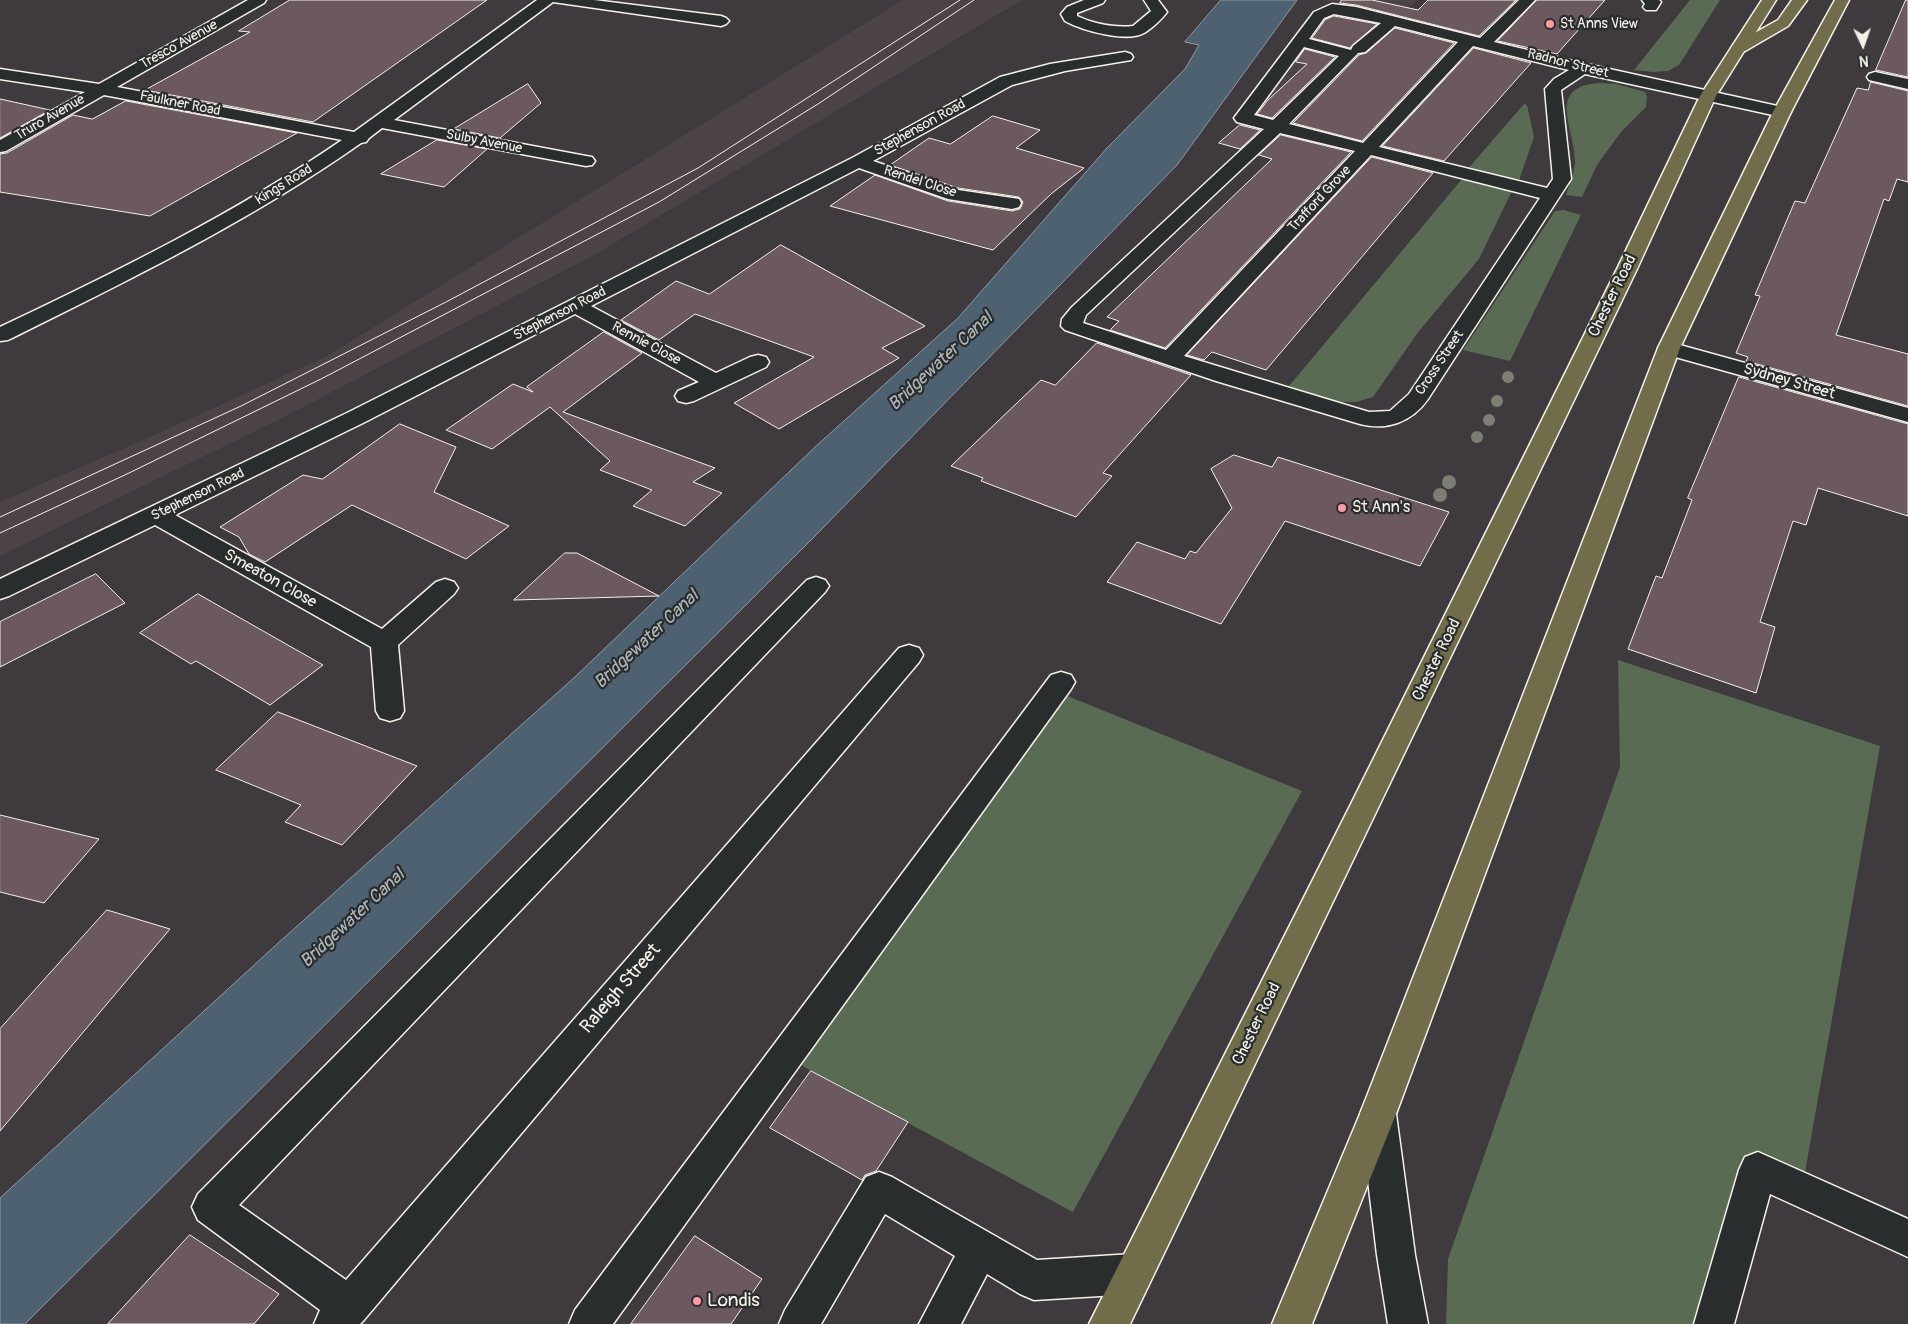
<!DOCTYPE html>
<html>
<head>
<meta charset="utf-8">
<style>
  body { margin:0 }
  #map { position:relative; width:1908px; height:1324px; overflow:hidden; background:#3e3a3d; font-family:Pangolin,sans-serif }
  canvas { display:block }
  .north { position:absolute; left:1838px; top:20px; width:50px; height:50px; -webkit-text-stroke:4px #2a2d2e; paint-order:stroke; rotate:177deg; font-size:14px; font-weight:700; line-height:20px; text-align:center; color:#f4f1e8 }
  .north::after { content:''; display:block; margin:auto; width:18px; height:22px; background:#f4f1e8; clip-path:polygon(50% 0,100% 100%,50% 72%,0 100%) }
</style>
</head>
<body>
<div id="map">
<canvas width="1908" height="1324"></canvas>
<div class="north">N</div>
</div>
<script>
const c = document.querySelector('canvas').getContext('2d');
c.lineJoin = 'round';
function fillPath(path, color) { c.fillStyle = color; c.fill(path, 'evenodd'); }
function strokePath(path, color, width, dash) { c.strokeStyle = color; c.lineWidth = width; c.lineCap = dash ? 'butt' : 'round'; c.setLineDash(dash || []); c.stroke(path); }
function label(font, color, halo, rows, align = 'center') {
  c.font = font + ' Pangolin,sans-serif'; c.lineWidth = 4.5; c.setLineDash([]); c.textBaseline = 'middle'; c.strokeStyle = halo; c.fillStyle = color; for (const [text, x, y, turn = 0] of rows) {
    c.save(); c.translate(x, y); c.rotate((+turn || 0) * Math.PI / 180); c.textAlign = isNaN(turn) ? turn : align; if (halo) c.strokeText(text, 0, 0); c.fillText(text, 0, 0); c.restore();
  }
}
fillPath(new Path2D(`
  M903 0H1022L596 254 284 417 0 556V502L159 433 327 356Z
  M1324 0H1418L1398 16Z
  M1300 46 1345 56 1276 121 1252 115Z`), '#4c4347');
fillPath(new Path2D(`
  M1690 0H1720L1679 65 1668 71 1653 72 1634 70Z
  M1600 83 1616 84 1645 92 1647 97 1646 107 1621 132 1597 165 1582 197 1566 195C1569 185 1575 171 1575 161 1575 128 1545 86 1600 83Z
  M1524 104 1527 105 1534 137 1518 183 1466 171Z
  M1462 179 1512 191 1479 259 1419 331 1373 397 1356 402H1337L1323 399 1289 386Z
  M1564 210 1581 215 1510 361 1463 350 1555 211Z
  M1618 660 1880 746 1804 1178 1746 1155 1697 1324H1446L1448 1259 1620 767Z
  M1065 695 1302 791 1073 1212 797 1063Z`), '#5a6b54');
const water = new Path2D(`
  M1221 0H1297L1177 165 815 536 25 1324H0V1198L276 945 576 676 814 448 958 318 1107 148 1185 69 1199 45 1185 42Z`);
fillPath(water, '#4d6170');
strokePath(water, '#909ba0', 1);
const building = new Path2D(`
  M290 0H487L313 122 145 90 250 32 239 31Z
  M1342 0H1372L1418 10 1428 0H1516L1479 36 1356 5 1340 3Z
  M1537 0H1605L1557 54 1498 41Z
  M1906 0H1908V77L1876 70Z
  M1334 16 1377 24 1350 48 1312 38 1325 20Z
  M1395 28 1454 43 1362 141 1293 123 1359 55 1366 53Z
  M1474 48 1531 63 1444 161 1383 146Z
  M1305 49 1335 57 1272 118 1257 114 1268 100 1307 64 1296 62Z
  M1871 82 1908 91V182L1897 179 1889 201 1884 199 1836 335 1908 354V406L1746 361 1748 357 1736 353 1760 296 1755 295 1795 201 1805 203 1857 88 1868 90Z
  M528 84 541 103 500 138 454 129Z
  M0 99 50 110 0 138Z
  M126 101 297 133 150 216 0 192V154L7 153 73 115 92 119Z
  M993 116 1040 130 1016 148 1084 168 1051 194 993 250 830 206 875 175 948 201 1012 211 1020 209 1023 202 1019 197 958 188 890 165 929 138 950 144Z
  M1240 125 1260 130 1240 149 1219 143Z
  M1281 135 1351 152 1165 348 1110 330 1119 321 1107 317 1272 159 1259 155Z
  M437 140 487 149 444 187 381 174Z
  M1372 157 1433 173 1266 370 1212 352 1204 360 1187 355Z
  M781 245 925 326 882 348 899 358 779 429 734 403 814 357 695 314 659 340 621 320 676 281 709 294Z
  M604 332 642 353 563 412 715 468 693 482 722 493 685 526 633 506 652 490 600 470 610 461 550 407 492 449 446 430 513 384 533 392 527 387Z
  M1097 343 1191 375 1103 473 1112 476 1076 517 981 481 983 478 951 466 1041 380 1055 385Z
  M1739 377 1908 424V516L1818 488 1806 525 1793 521 1760 622 1775 627 1756 693 1628 649 1656 576 1662 578 1692 500 1688 498Z
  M400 424 456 447 434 492 509 526 466 559 352 505 265 562 249 554 239 537 220 527 303 475 322 479Z
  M1234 455 1272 467 1278 457 1449 512 1420 566 1285 521 1221 624 1107 582 1137 542 1185 559 1190 551 1196 553 1232 508 1211 469Z
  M565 553H577L659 596 514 600Z
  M96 574 125 603 0 667V622Z
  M198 594 323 665 270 705 196 661 191 664 140 633Z
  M278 712 417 766 342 845 285 822 301 805 216 770Z
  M0 815 99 839 44 903 0 892Z
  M107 910 170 929 0 1131V1029Z
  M811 1071 908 1122 876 1171 865 1175 862 1180 770 1128Z
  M190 1235 279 1294 254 1324H108Z
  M695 1236 762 1279 731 1324H631Z`);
fillPath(building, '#6b595f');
strokePath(building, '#f4f1e8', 1);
const minor = new Path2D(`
  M248 0H266L264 3 117 87 354 132 537 0H594L721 16 726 18 729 21 726 24 721 26 553 2 394 120 586 156 592 157 595 161 592 165 586 166 382 128 369 138 366 142 361 143C250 221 129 280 8 340L0 341V327C118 271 234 214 342 140L104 95 6 151 0 152V140L85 92 0 79V69L99 84Z
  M1084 0H1105L1103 3 1077 13V16C1094 24 1115 28 1133 26L1151 11 1144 0H1158L1167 12C1162 19 1151 29 1144 33 1126 43 1081 30 1065 21L1061 14 1067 7Z
  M1519 0H1535L1494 42 1582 63 1782 107 1788 108 1791 112 1788 116 1782 117 1585 74 1561 90 1571 179 1428 399C1412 422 1387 431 1360 424L1216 381 1065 330 1061 326 1062 319 1072 307 1264 129 1237 122 1234 118 1314 12 1332 4 1356 7 1480 38ZM1334 14 1381 23 1353 46 1351 50 1309 39 1324 18ZM1395 26 1458 42 1363 143 1289 124 1358 53 1365 52ZM1473 46 1569 70 1554 79 1545 89 1553 179 1547 188 1379 147ZM1304 47 1339 56 1273 120 1254 115ZM1280 133 1355 151 1166 350 1083 323 1086 315ZM1371 155 1540 198 1409 394 1390 411 1369 412 1184 356Z
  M1642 0H1659L1661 2 1656 10H1646L1643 7 1645 4Z
  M1125 52 1131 54 1133 57 1131 60 1065 71 1012 85 873 161 958 190 1019 199 1021 203 1019 207 1012 209 948 199 859 168 591 306 716 373 750 357 758 355 766 357 769 362 766 367 694 401 686 403 678 401 675 396 678 391 699 382 575 314 363 423 175 515 382 629 436 582 445 579 454 582 458 588 454 594 398 645 404 711 400 718 390 721 380 718 376 711 371 647 155 525 9 596 0 599V579L347 413 852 158 1000 77 1050 64Z
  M1875 72 1908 79V89L1869 80 1867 77 1869 74Z
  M1669 342 1908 408V422L1661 353 1658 348 1661 343Z
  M816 577 825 580 829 586 825 592 239 1205 346 1280 899 648 909 645 919 648 923 655 919 662 363 1321 360 1324H314L320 1310 198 1220 192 1207 198 1194 807 580Z
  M1061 672 1071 675 1075 682 1071 689 613 1324H569L575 1310 1051 675Z
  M1378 1097 1391 1102 1396 1114 1415 1255 1428 1324H1388L1377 1255 1360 1114 1365 1102Z
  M1758 1152 1908 1219V1257L1770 1194 1734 1324H1694L1739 1170 1745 1157Z
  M879 1172 892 1177 1037 1260 1133 1254 1147 1260 1153 1274 1147 1288 1133 1294 1034 1300 1020 1294 987 1274 961 1324H919L955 1256 885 1214 821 1324H779L785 1310 866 1177Z`);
const major = new Path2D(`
  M1792 0H1807L1788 26 1745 51H1733L1731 48 1733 45 1778 20Z`);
const highway = new Path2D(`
  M1762 0H1776L1716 96 1637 269 1130 1324H1089L1351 804 1617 269 1700 96Z
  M1835 0H1849L1791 112 1680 348 1396 1114 1312 1324H1272L1360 1114 1658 348 1773 112Z`);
strokePath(minor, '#f4f1e8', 3);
strokePath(major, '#f4f1e8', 3);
strokePath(highway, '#f4f1e8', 3);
fillPath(minor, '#2a2d2e');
fillPath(major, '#716d4b');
fillPath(highway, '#716d4b');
strokePath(new Path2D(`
  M0 517 241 406 446 302 698 168 960 0
  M0 533 129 473 321 379 659 202 818 104 974 0`), '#f4f1e8', 1);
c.fillStyle = '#7c7e76';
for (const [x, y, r] of [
  [1508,377,6],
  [1497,401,6],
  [1489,420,6],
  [1477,437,6],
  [1449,482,7],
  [1440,495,7]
]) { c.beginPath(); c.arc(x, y, r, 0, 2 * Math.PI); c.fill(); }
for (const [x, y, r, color] of [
  [1550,24,5,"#ff9aa2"],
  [1342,508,5,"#ff9aa2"],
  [697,1301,5,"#ff9aa2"]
]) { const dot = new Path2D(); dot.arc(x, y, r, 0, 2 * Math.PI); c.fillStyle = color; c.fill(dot); strokePath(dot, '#2a2d2e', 2); }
label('14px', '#f4f1e8', '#2a2d2e', [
  ["St Anns View",1560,24]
], 'left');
label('14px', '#f4f1e8', '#2a2d2e', [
  ["Tresco Avenue",179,45,-29],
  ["Radnor Street",1568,64,14],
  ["Faulkner Road",180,104,11],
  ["Truro Avenue",50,118,-30],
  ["Stephenson Road",920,128,-29],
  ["Sulby Avenue",484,142,11],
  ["Rendel Close",920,182,18],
  ["Kings Road",284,185,-32],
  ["Trafford Grove",1320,199,-47],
  ["Stephenson Road",560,314,-27],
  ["Rennie Close",646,344,28],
  ["Cross Street",1440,363,-56],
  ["Stephenson Road",198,495,-26]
]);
label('16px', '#f4f1e8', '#2a2d2e', [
  ["Chester Road",1613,296,-64],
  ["Sydney Street",1789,382,16],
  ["Smeaton Close",270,579,29],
  ["Chester Road",1437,660,-64],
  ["Chester Road",1257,1024,-64]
]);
label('16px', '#f4f1e8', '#2a2d2e', [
  ["St Ann's",1352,508]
], 'left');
label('italic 18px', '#b1b7b8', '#2a2d2e', [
  ["Bridgewater Canal",941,362,-43],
  ["Bridgewater Canal",647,640,-43],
  ["Bridgewater Canal",353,919,-43]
]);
label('19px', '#f4f1e8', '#2a2d2e', [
  ["Raleigh Street",621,989,-49]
]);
label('19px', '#f4f1e8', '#2a2d2e', [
  ["Londis",707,1301]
], 'left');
</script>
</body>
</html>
